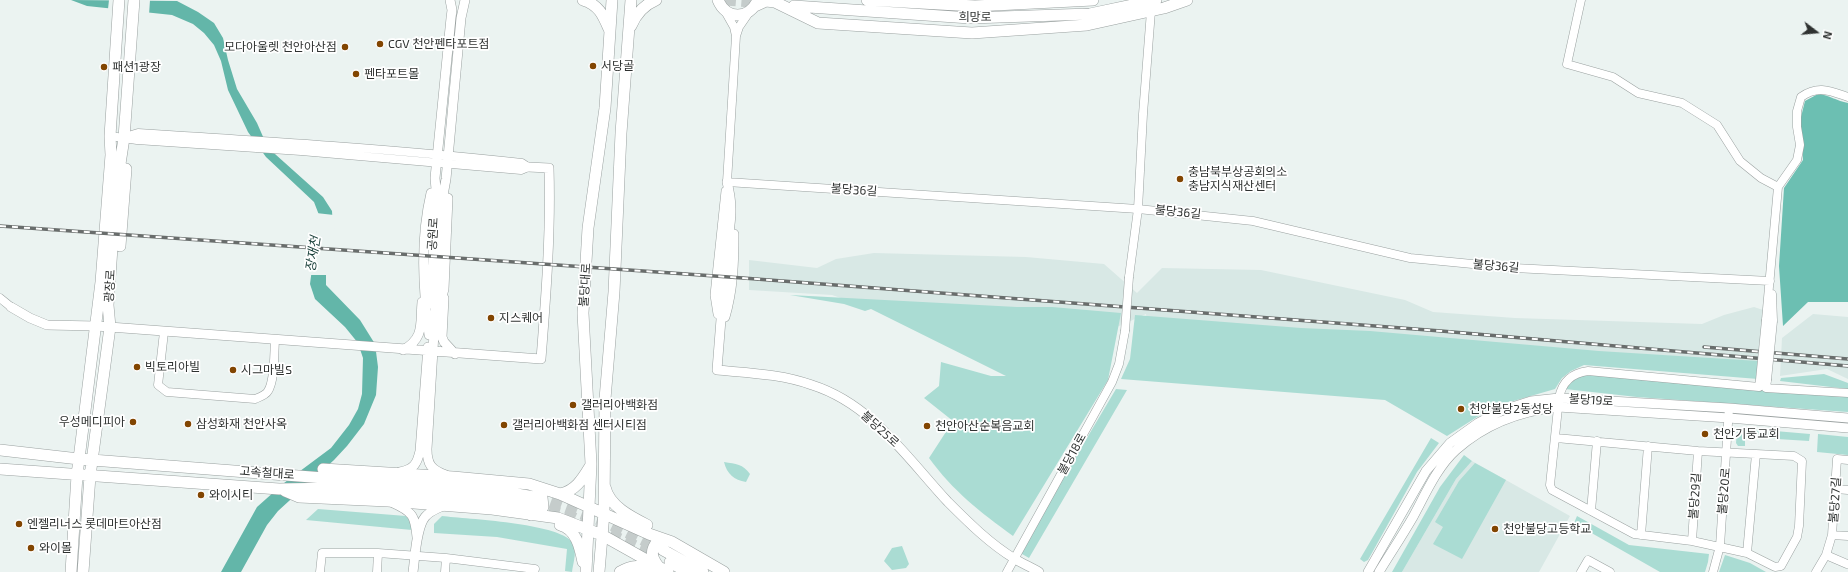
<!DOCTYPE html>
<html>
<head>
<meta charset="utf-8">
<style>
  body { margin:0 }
  #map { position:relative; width:1848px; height:572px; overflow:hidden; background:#ebf3f1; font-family:"Exo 2",sans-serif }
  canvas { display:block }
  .north { position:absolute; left:1796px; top:12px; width:40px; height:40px; -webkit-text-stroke:3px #fff; paint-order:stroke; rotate:106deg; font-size:11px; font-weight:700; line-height:16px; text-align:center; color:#2f3231 }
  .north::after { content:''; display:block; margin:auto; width:14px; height:18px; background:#2f3231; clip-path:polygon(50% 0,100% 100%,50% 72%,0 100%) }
</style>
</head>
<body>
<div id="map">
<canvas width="1848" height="572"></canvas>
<div class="north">N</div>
</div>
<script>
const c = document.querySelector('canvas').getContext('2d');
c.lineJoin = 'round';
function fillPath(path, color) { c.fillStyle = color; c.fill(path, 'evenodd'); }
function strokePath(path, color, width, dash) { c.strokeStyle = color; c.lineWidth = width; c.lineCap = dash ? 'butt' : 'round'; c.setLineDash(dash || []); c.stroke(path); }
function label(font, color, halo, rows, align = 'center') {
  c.font = font + ' "Exo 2","Noto Sans KR",sans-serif'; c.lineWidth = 3.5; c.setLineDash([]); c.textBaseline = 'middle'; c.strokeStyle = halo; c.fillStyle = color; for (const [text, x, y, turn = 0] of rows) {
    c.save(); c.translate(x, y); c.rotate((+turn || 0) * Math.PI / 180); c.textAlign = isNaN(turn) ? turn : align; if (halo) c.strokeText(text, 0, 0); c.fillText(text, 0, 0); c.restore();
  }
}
fillPath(new Path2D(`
  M874 253 1026 257 1104 264 1137 293 1162 268 1261 270 1405 300 1433 312 1515 318 1702 324 1724 315 1754 307 1766 311 1759 377 1693 363 1150 338 1146 314 1117 327 925 326 832 295 749 290V260L817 268 836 259Z
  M1813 314 1848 317V379L1827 369 1780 376 1782 338Z
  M1472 461 1570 516 1539 572H1402L1456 479Z`), '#d8e8e5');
fillPath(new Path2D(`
  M790 295 1017 307H1052L1121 313 1108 380 1013 536C980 512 953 491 929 458L953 421 924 398 939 386 941 362 991 376H1006L871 309 865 311 844 304Z
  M1135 315 1301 328 1370 331 1599 351 1759 361 1758 379 1584 365 1571 371 1562 378 1555 389 1503 404 1477 417 1447 436 1385 400 1121 379 1130 359Z
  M1581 374 1848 396V412L1637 397 1565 389 1567 385Z
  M1824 374 1848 383V389L1780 381 1781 378Z
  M1116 389 1127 390 1029 558 1022 554 1021 549Z
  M1740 428 1810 434 1809 441 1745 437V446H1738L1736 443 1737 430Z
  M1818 434 1848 437V455L1817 452Z
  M1431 438 1439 443 1417 472 1368 560 1364 562 1360 559Z
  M1464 455 1472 461 1456 479 1402 572H1392L1440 487Z
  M724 462C736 464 743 464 750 474L746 482C734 480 727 474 724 462Z
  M1475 463 1506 480 1462 559 1433 544 1443 527 1435 522 1459 481Z
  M318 509 406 516 409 518 412 530 306 520Z
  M442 516C467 519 558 523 572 542 578 550 573 563 572 572L565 571 567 549 497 537 434 533V524Z
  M1577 516 1629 545 1709 554 1708 562 1705 572H1660L1574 523Z
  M902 546 909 564 906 568 892 570 884 561 892 548Z
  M1725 555 1750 563 1766 572H1719Z`), '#aadcd3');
fillPath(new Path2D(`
  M1818 94C1829 95 1837 101 1848 103V302H1808L1783 326 1779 266 1784 188 1803 160 1800 121 1805 101Z`), '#6cbfb2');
fillPath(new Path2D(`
  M71 0 177 1 198 12 214 23 223 38 228 60 237 89 257 123 264 139 275 154 323 197 332 211 333 228 326 272V285L360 320 375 344 378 367 376 395 364 424 347 446 334 460 278 511 267 525 241 572H221L257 507 284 483 331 448 349 425 358 409 362 394 363 358 358 343 345 327 315 299 310 284 319 215 314 202 266 157 248 132 228 90 221 61 214 45 204 33 193 24 172 15 87 6Z`), '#63b6a9');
fillPath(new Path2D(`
  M109 0H150L149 15 108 9Z
  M316 213 334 215 335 228 328 275H309L317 228Z`), '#ebf3f1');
strokePath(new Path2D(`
  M725 0 764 3
  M535 497 607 523 663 550
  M533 505 570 516 658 556`), '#c5cccb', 11, [11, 5.5]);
const minor = new Path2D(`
  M1581 0 1567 64 1613 77 1638 93 1682 103 1717 125 1740 161 1761 178 1778 187
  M725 11 734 27 736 36 739 27 750 11
  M736 36 727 182 1138 209 1253 221 1410 258 1514 268 1770 281
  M110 136 137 140 301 151 521 170 528 167
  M125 137 138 133C266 141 394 149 522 163L528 167
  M1129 277 1138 209 1143 114 1151 11
  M1772 294 1773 321
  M0 298 11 307
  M1766 320 1778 187 1797 160 1800 145 1797 127V111L1801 97C1818 85 1830 91 1848 97
  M164 332 158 385 167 392 255 399C260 397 266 395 268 391 275 380 274 353 275 340
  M1767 380 1766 388 1848 393
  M1556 438 1698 451 1756 454 1747 553 1692 541 1634 534 1552 490 1550 485 1559 398C1562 382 1572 373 1588 371L1759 387 1760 380
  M1848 460 1837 459 1832 535 1848 536
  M1836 489 1848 490
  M1591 511 1597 441
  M1641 535 1648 446
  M1692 541 1698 451
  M1747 553 1775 567 1781 566 1797 537 1799 526 1802 461 1794 456 1756 454
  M1826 555 1847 564
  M320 572 322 553H378L446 558 535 569 534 572
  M377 572 378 553
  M445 572 446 558
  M1007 572 1112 382 1119 364 1125 331
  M1581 572 1588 560 1610 572
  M1713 572 1720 546 1729 408
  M1816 572 1826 555 1832 535`);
const tertiary = new Path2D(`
  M727 182C735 212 729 226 726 256 723 294 720 332 717 370 749 373 782 374 812 385 872 404 907 458 948 502 968 522 990 544 1015 559 1023 564 1031 567 1039 572
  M444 298 442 337 444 342 455 354
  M431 304 436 189 435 178 451 18 452 10 450 0
  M440 304 444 289 448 198
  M11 307 30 318 47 325 96 326 541 359C546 296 551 232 549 168L528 167
  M718 314 715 295 726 191
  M725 317C733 290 734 262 734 234
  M429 335C423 288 420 240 431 193
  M403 350C425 338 420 323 422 302
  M400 472C414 469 417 464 420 451L428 347
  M446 475C431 470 427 464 427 449L442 201 446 179 461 18 465 0
  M393 503C413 512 415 516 417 537
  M413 572C415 558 416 528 425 517 430 511 436 509 443 506
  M1368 572 1426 471 1450 443 1478 423 1503 410 1531 401 1559 398 1729 408 1848 418
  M1379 572C1390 554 1402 536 1413 517 1425 495 1437 467 1456 450 1485 424 1520 411 1558 407L1729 418 1848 428`);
const secondary = new Path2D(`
  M583 0C599 5 603 15 609 29
  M718 0C726 20 749 20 758 0
  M867 0 975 6 1093 0
  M755 6 766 1 775 2 818 23 972 33 1087 25 1164 8 1187 0
  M794 6 970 18 1090 14 1156 0
  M631 26C636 14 644 5 656 0
  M120 246 126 169
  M0 450 79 459 505 492 534 497
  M0 469 279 489 339 488 386 491 503 500 533 505
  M323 469 453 477 529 484 560 494 649 534 672 542 724 572
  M605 487C609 506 631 517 647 525
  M285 491 299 497 388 501 492 509 558 518 602 535 668 572
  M560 494C576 491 583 478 591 465
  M531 515 539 513 543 507 541 488
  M560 525C576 529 580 547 583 562
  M663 550 703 572
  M670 562 687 572
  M658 566C651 557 650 550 658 541H668
  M71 572 77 475 101 282 111 155 110 136 119 0
  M83 572 90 476 110 327 108 305 116 190 124 138 134 0
  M586 572 591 464 583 313 588 228 605 108 612 0
  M599 572 604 513 605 399 614 292 621 133 631 0
  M620 572C635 563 643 567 659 570`);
strokePath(minor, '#9aa1a0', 9);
strokePath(tertiary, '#9aa1a0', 10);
strokePath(secondary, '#9aa1a0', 12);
strokePath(minor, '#fff', 8);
strokePath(tertiary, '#fff', 9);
strokePath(secondary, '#fff', 11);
const rail = new Path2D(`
  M0 226 743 278 1441 331 1848 366
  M1704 347 1848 359`);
strokePath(rail, '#696d6c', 3.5);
strokePath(rail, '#fff', 2, [6]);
const minorBridge = new Path2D(`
  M1125 331 1129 277
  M1760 380 1766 320
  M1767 380 1773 321`);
strokePath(minorBridge, '#9aa1a0', 9, []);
strokePath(minorBridge, '#fff', 8);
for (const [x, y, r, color] of [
  [380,44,4,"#824501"],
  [345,47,4,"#824501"],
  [593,66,4,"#824501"],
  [104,67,4,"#824501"],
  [356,74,4,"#824501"],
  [1180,179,4,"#824501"],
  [491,318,4,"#824501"],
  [137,367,4,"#824501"],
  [233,370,4,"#824501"],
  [573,405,4,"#824501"],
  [1461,409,4,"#824501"],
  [133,422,4,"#824501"],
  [188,424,4,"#824501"],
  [504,425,4,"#824501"],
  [927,426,4,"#824501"],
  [1705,434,4,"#824501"],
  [201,495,4,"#824501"],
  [19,524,4,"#824501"],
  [1495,529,4,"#824501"],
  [31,548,4,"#824501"]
]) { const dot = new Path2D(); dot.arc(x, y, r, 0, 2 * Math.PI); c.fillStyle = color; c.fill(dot); strokePath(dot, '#fff', 1.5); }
label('12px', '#2f3231', '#fff', [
  ["희망로",975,17],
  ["불당36길",854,190,4],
  ["불당36길",1178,212,6],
  ["공원로",433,234,-87],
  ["불당36길",1496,266,5],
  ["불당대로",585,285,-86],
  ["광장로",110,286,-87],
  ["불당19로",1591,400,4],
  ["불당25로",880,429,43],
  ["불당18로",1072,454,-61],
  ["고속철대로",267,473,4],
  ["불당20로",1724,491,-85],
  ["불당29길",1695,496,-86],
  ["불당27길",1835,500,-86]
]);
label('12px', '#2f3231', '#fff', [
  ["CGV 천안펜타포트점",388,44],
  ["모다아울렛 천안아산점",337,47,"right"],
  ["서당골",601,66],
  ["패션1광장",112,67],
  ["펜타포트몰",364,74],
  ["충남북부상공회의소",1188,172],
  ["충남지식재산센터",1188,186],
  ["지스퀘어",499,318],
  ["빅토리아빌",145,367],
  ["시그마빌S",241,370],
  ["갤러리아백화점",581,405],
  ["천안불당2동성당",1469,409],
  ["우성메디피아",125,422,"right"],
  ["삼성화재 천안사옥",196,424],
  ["갤러리아백화점 센터시티점",512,425],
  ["천안아산순복음교회",935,426],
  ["천안기둥교회",1713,434],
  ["와이시티",209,495],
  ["엔젤리너스 롯데마트아산점",27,524],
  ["천안불당고등학교",1503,529],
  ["와이몰",39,548]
], 'left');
label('italic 13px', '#183f39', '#fff', [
  ["장재천",313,254,-81]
]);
</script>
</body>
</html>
